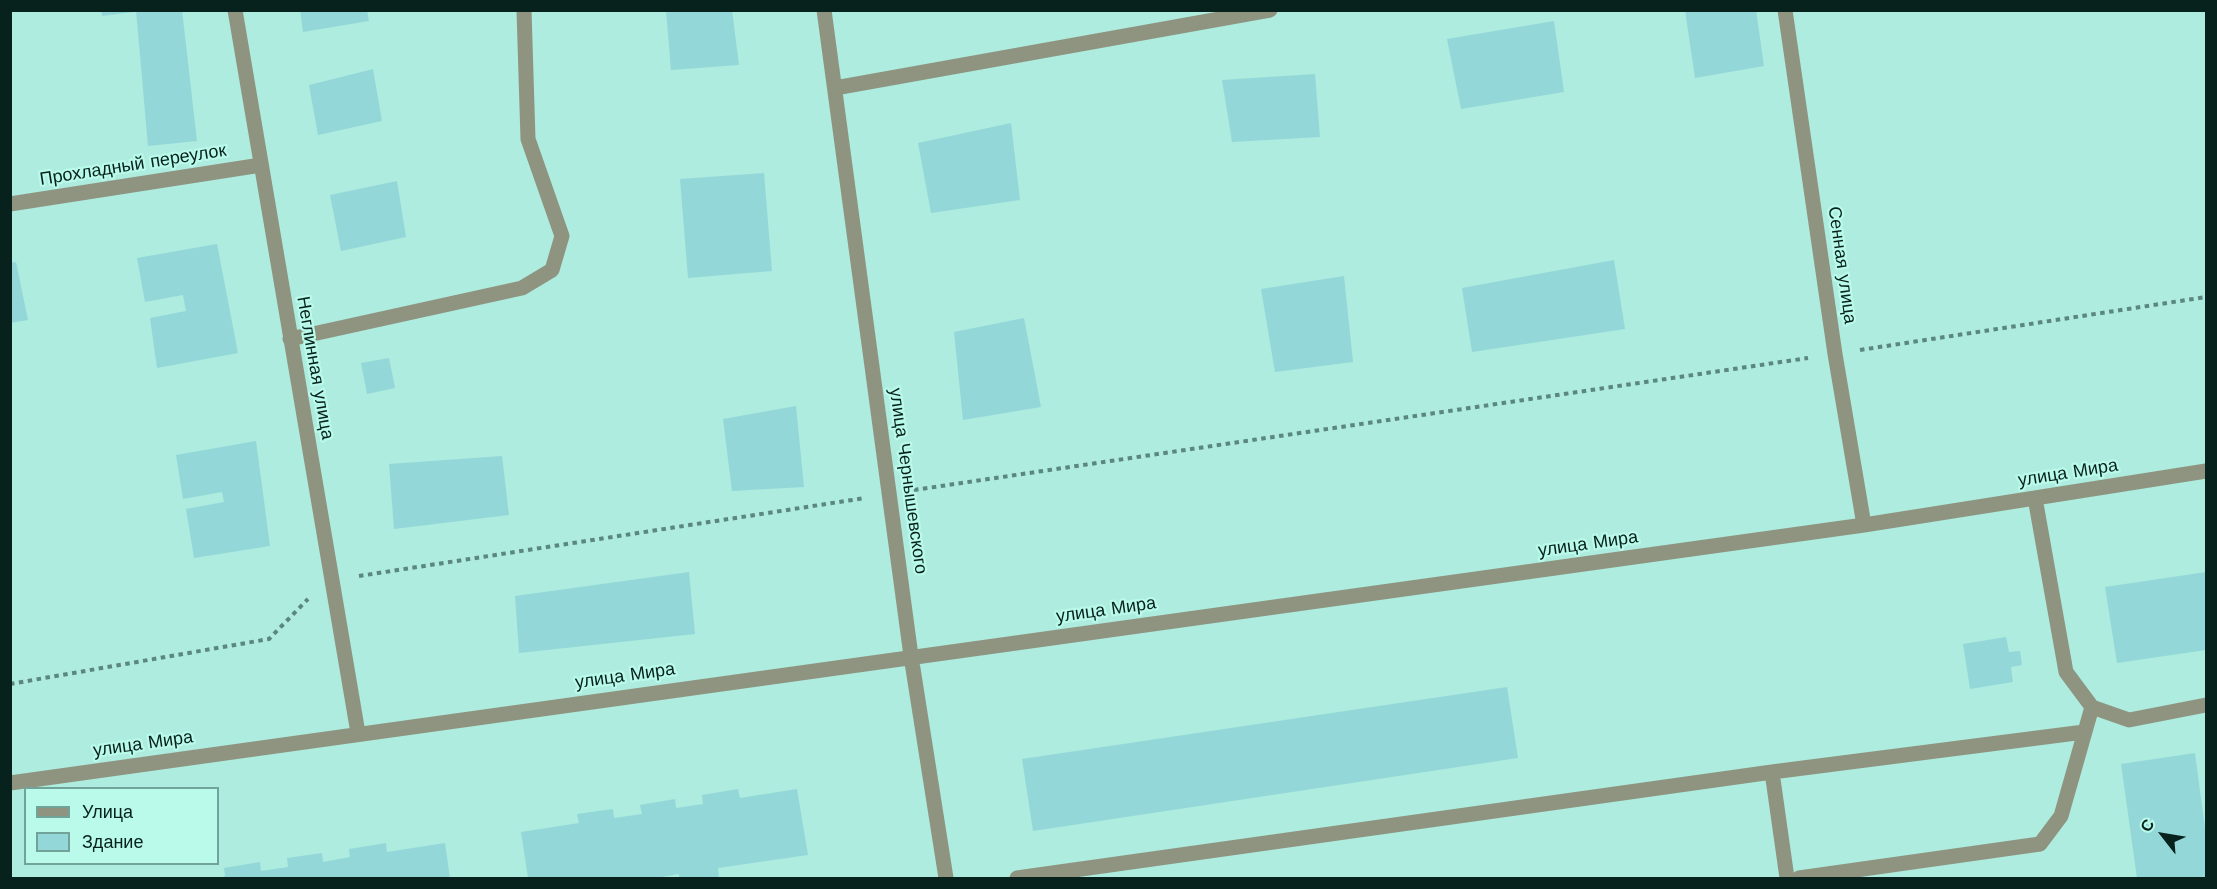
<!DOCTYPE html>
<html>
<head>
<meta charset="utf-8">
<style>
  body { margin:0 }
  #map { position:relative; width:2217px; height:889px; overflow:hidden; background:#adecde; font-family:"Work Sans",sans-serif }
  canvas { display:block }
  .frame { position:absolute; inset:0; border:12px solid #07211c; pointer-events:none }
  .legend { position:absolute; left:24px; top:787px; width:195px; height:78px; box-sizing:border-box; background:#bafaeb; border:2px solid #72a398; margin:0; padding:8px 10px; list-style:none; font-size:18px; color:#07211c }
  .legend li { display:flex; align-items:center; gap:12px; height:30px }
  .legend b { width:30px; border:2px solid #72a398 }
  .north { position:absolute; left:2133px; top:805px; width:60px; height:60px; -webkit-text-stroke:4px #bafaeb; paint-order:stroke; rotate:301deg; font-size:16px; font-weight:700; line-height:24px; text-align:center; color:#07211c }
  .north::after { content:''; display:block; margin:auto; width:21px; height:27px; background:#07211c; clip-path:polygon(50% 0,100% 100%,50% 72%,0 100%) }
</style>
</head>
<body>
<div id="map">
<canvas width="2217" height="889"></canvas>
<div class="frame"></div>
<ul class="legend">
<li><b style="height:8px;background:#8f9480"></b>Улица</li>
<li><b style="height:16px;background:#94d7d9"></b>Здание</li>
</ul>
<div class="north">С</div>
</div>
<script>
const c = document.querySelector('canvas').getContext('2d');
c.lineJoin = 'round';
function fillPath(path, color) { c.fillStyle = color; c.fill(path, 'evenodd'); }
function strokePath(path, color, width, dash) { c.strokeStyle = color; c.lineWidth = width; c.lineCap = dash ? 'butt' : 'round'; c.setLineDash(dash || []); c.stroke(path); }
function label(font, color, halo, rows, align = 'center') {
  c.font = font + ' "Work Sans",sans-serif'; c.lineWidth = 4.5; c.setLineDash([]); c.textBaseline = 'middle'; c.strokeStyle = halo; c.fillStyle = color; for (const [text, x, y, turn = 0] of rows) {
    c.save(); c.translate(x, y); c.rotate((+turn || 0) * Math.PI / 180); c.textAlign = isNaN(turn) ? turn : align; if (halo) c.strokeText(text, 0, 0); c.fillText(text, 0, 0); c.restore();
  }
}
fillPath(new Path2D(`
  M101 10H133V12L102 16Z
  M136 10H182L197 141 148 146Z
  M300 10H367L369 21 303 32Z
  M666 10H732L739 65 671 70Z
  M1685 10H1756L1764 66 1695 78Z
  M1554 21 1564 92 1461 109 1447 39Z
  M373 69 382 121 318 135 309 85Z
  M1315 74 1320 137 1232 142 1222 80Z
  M1011 123 1020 200 931 213 918 143Z
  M764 173 772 271 688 278 680 179Z
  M397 181 406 237 341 251 330 195Z
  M217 244 238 353 157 368 150 318 186 311 183 295 145 302 137 258Z
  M1614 260 1625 329 1472 352 1462 288Z
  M16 262 28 320 10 323V263Z
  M1344 276 1353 362 1275 372 1261 289Z
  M1024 318 1041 407 963 420 954 332Z
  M389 358 395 388 367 394 361 363Z
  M796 406 804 487 732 491 723 419Z
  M256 441 270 546 194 558 186 509 224 502 222 492 183 499 176 455Z
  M502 456 509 515 394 529 389 464Z
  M689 572 695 634 519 653 515 596Z
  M2206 572V650L2117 663 2105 587Z
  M2006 637 2009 652 2020 651 2022 665 2011 667 2013 682 1970 689 1963 644Z
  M1507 687 1518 758 1033 831 1022 759Z
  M2195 753 2206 836V878H2137L2121 764Z
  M738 789 740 798 797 789 808 855 718 868 719 877 709 878H679V874L657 878H528L521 832 579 823 577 814 613 809 614 818 642 814 640 805 675 799 676 808 703 804 702 795Z
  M386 843 387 852 445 843 450 878H220L225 876 224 868 260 862 261 871 288 867 287 858 322 853 323 862 350 857 349 849Z`), '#94d7d9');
strokePath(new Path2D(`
  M1860 350 2206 297
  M914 490 1808 358
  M359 576 865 498
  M10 684 269 639 308 599`), '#5b877e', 4, [4.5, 4.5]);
strokePath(new Path2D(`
  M235 10 358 733
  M824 10 911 656 946 878
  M1785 10 1835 354 1864 525
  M835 88 1270 10
  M10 204 261 165
  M290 339 522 288 552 270 562 236 528 139 524 10
  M2035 498 2066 672 2092 707 2129 720 2206 705
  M1772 772 1787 878
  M10 783 1864 525 2206 471
  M1017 878 1772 772 2084 732
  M1799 878 2040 844 2061 816 2092 707`), '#8f9480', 15);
label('18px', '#07211c', '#bafaeb', [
  ["Прохладный переулок",133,165,-9],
  ["Сенная улица",1842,265,82],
  ["Неглинная улица",315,368,80],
  ["улица Мира",2068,473,-9],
  ["улица Чернышевского",908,481,82],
  ["улица Мира",1588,544,-8],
  ["улица Мира",1106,610,-8],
  ["улица Мира",625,676,-8],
  ["улица Мира",143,744,-8]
]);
</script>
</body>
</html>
